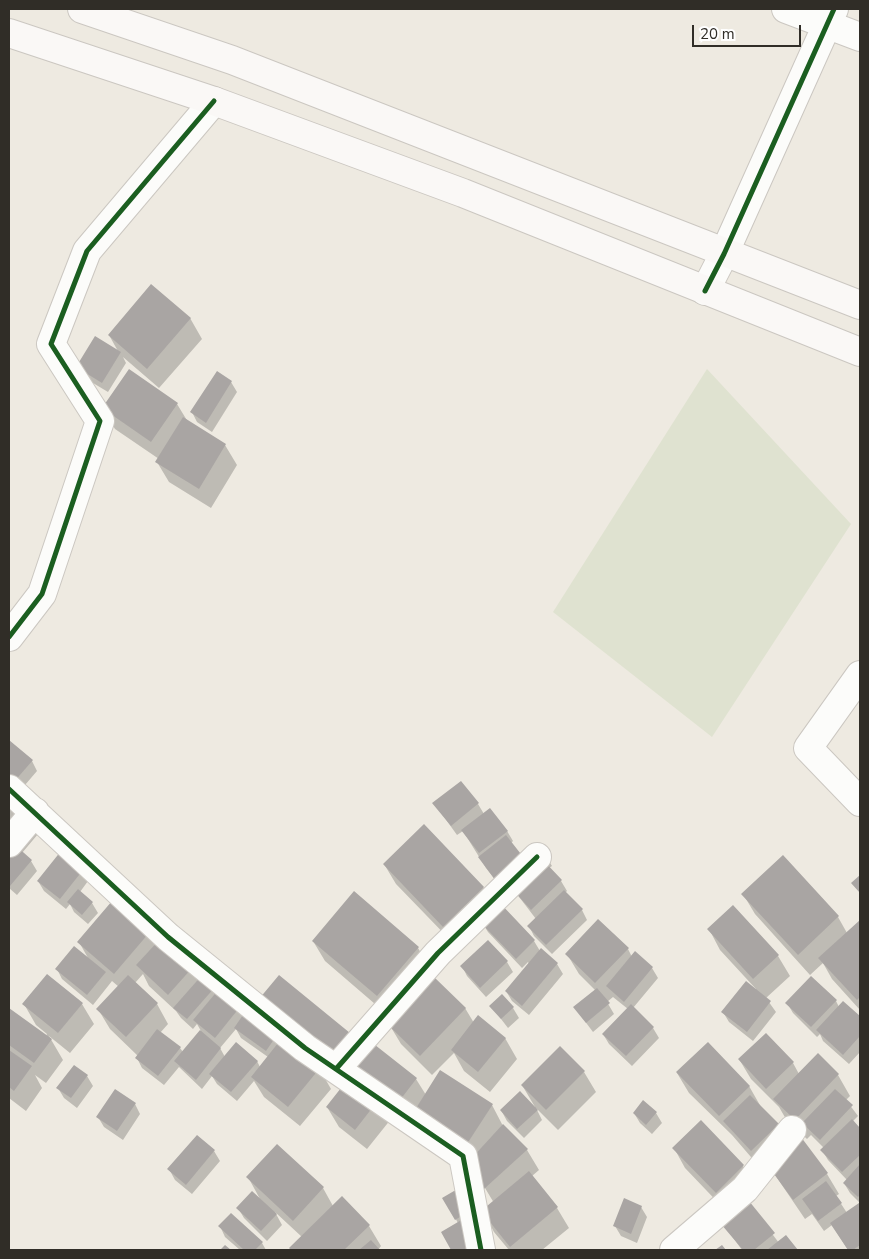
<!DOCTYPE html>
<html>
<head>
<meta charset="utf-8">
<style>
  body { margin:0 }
  #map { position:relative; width:869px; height:1259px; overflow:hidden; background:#eeeae1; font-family:"Nunito Sans",sans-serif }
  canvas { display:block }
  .frame { position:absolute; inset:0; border:10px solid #302d27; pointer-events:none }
  .scale { position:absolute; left:692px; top:25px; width:109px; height:22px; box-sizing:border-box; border:2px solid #302d27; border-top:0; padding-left:6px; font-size:15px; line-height:18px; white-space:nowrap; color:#302d27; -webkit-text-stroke:4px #fff; paint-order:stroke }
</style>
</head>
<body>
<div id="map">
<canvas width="869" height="1259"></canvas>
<div class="frame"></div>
<div class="scale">20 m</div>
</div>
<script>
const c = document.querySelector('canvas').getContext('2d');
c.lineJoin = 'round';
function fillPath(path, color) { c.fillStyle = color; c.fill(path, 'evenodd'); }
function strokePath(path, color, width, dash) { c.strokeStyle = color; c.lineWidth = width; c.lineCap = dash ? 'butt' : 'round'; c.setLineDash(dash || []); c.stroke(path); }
fillPath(new Path2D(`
  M707 369 851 524 712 737 553 612Z`), '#dfe2d0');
fillPath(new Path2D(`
  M190 318 202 339 159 388 123 357 126 363 108 392 83 377 95 338 119 353 109 335Z
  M231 382 237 392 212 432 197 422 192 412Z
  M177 404 188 422 225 445 237 465 211 508 169 482 157 462 159 459 115 429 103 409Z
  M9 741 32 761 37 771 19 792 9 783Z
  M9 799 38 834 22 853 31 861 37 871 17 895 9 888Z
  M434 803 478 804 484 814 507 831 513 841 511 843 524 860 546 856 552 866 549 868 561 881 567 891 565 893 582 910 587 920 552 954 534 936 529 926 536 919 513 889 503 890 486 868 463 831 457 835Z
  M61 853 88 881 80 892 92 903 98 913 88 924 74 912 70 904 66 909 44 891 38 881Z
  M783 857 838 917 847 933 860 923V1010L832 979 823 963 810 975 755 914 743 894Z
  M384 864 483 887 496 909 500 905 534 941 540 951 557 964 563 974 529 1015 512 1001 506 991 529 964 528 962 522 968 488 932 481 921 456 946 396 884Z
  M709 929 778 956 790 976 766 998 776 1012 753 1041 729 1022 723 1012 756 989 720 950Z
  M148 934 155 946 192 968 199 981 319 1068 331 1089 300 1126 264 1097 254 1081 237 1101 217 1084 212 1076 202 1089 179 1067 164 1085 142 1068 137 1058 138 1056 110 1029 98 1009 119 987 112 981 93 1005 62 979 57 969 88 958 79 942ZM143 974 149 986 176 1011 181 1018 193 1029 197 1024 201 1031 183 1052 180 1048 160 1033 168 1024 157 1004 135 983ZM236 1029 241 1038 268 1057 260 1067 257 1061 225 1057 220 1048Z
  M313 941 418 948 430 968 389 1016 325 961Z
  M628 949 632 957 652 968 658 978 633 1008 653 1028 659 1038 632 1066 609 1044 603 1034 628 1009 613 997 607 1002 614 1014 593 1032 575 1008 595 990 579 974 567 954Z
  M507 962 513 972 486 997 467 976 462 966Z
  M836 1001 839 1007 843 1002 860 1018V1052L849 1064 823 1041 820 1034 817 1037 793 1013 787 1003Z
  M24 1004H82L94 1024 70 1053 49 1036 63 1060 46 1083 35 1075 42 1088 26 1111 9 1098V1011L46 1036 47 1034 36 1025Z
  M491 1006 513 1008 519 1018 508 1028Z
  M465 1008 474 1023 505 1038 517 1059 490 1092 464 1071 454 1053 432 1075 401 1044 389 1024Z
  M349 1034 416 1079 426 1095 492 1105 503 1126 527 1150 539 1170 532 1176 557 1208 569 1228 542 1250H509L494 1232 485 1215 478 1220 495 1250H452L442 1233 458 1223 444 1198 481 1213 494 1203 485 1188 391 1119 367 1149 339 1127 327 1107 352 1076Z
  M818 1055 838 1075 850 1096 846 1100 858 1116 852 1122 860 1130V1203L850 1193 844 1183 847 1180 828 1160 822 1150 824 1148 811 1135 807 1139 786 1119 779 1107 751 1079 739 1059 793 1063 799 1074Z
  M584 1072 596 1092 558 1130 536 1108 542 1120 524 1138 507 1121 501 1110 535 1107 522 1085Z
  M677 1073 749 1086 761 1107 778 1125 790 1147 827 1174 839 1194 836 1196 847 1213 858 1205 860 1250H848L832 1225 824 1231 812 1214 805 1219 769 1166 763 1171 732 1135 689 1093Z
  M87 1076 93 1086 77 1108 64 1098 58 1088Z
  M135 1104 140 1114 123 1140 104 1127 98 1117Z
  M634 1113H656L662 1123 652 1134 640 1123Z
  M701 1122 743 1166 755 1186 728 1213 685 1168 674 1148Z
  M277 1145 323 1188 333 1206 369 1226 381 1246 378 1250H292L290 1248 302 1237 275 1212 282 1225 267 1241 244 1218 238 1208 260 1199 248 1177Z
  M214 1151 220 1161 192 1194 175 1180 169 1169Z
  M749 1203 779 1243 786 1237 796 1250H742L723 1224Z
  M641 1207 647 1217 637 1243 621 1236 615 1226Z
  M220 1226 262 1243 266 1250H240L225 1237Z`), '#0003');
fillPath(new Path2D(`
  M151 284 191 318 147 369 108 335Z
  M95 336 121 352 102 383 76 367Z
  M129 369 178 403 151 442 102 408Z
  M217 371 232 381 206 423 190 412Z
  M183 417 226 444 199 489 155 462Z
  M9 740 33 760 13 783 9 779Z
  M461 781 479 803 451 826 432 803Z
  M490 808 508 831 479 853 461 830Z
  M424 824 484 887 443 927 383 864Z
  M506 835 524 858 496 881 478 857Z
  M15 845 32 860 10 886 9 852Z
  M61 851 83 870 60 899 37 881Z
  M783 855 839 916 798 955 741 894Z
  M543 860 562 880 531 910 512 889Z
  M860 875V893L851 883Z
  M78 889 93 902 82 915 67 902Z
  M564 890 583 909 546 945 527 926Z
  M354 891 419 947 377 996 312 941Z
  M112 901 149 933 114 974 77 942Z
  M500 903 535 940 516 959 480 922Z
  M733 905 779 955 753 979 707 929Z
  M598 919 629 948 595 983 565 954Z
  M860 920V997L857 1000 818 958Z
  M161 938 193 967 168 995 136 965Z
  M488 940 508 961 480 988 460 966Z
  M74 946 106 972 87 995 55 969Z
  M541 948 558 963 522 1006 505 991Z
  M635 951 653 967 624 1002 606 986Z
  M47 974 83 1003 58 1033 22 1004Z
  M203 974 216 986 187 1019 173 1008Z
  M128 975 158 1003 126 1037 96 1009Z
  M279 975 350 1033 331 1057 259 999Z
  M433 976 466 1008 420 1056 387 1024Z
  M811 976 837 1000 811 1027 785 1003Z
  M746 981 771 1001 747 1032 721 1012Z
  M597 988 610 1003 586 1023 573 1007Z
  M219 989 240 1007 215 1038 193 1020Z
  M502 994 514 1007 501 1019 489 1006Z
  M843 1001 860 1016V1036L843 1055 816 1030Z
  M631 1004 654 1027 626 1056 602 1034Z
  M9 1008 52 1039 34 1063 9 1045Z
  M245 1012 277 1035 266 1051 234 1028Z
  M478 1015 506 1038 478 1072 451 1050Z
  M157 1029 181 1047 158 1076 135 1058Z
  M200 1030 221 1048 196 1080 174 1061Z
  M766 1033 794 1062 766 1089 738 1059Z
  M282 1038 320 1068 288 1107 251 1077Z
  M370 1041 417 1078 397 1104 350 1067Z
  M236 1042 258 1061 231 1092 209 1074Z
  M708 1042 750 1086 719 1116 676 1072Z
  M560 1046 585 1071 546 1110 521 1085Z
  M9 1050 32 1066 14 1091 9 1087Z
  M818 1053 839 1074 795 1120 773 1099Z
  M74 1065 88 1075 71 1098 56 1088Z
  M440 1070 493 1104 465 1147 413 1113Z
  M352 1074 380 1098 355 1130 326 1107Z
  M115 1089 136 1103 117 1131 96 1117Z
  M835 1089 853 1105 820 1140 802 1123Z
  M520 1091 538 1110 517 1129 500 1110Z
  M750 1095 779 1124 751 1151 723 1121Z
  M643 1100 657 1112 646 1125 633 1113Z
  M852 1119 860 1128V1155L842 1172 820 1150Z
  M701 1120 744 1165 716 1193 672 1148Z
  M503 1124 528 1149 484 1189 470 1160Z
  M197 1135 215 1150 186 1185 167 1169Z
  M801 1137 828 1173 793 1200 766 1163Z
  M277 1144 324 1187 293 1221 246 1177Z
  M860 1164V1195L858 1197 843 1183Z
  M529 1171 558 1207 510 1247 481 1211Z
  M826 1181 842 1203 818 1221 802 1199Z
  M466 1184 478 1206 455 1220 442 1198Z
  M252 1191 277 1214 261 1231 236 1208Z
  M342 1196 370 1225 344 1250H291L289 1248Z
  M624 1198 642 1206 631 1234 613 1226Z
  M749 1201 775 1233 754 1250H743L721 1224Z
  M859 1203 860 1245 853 1250H848L830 1223Z
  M475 1212 477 1250H451L441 1232Z
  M231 1213 263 1242 255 1250H244L218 1226Z
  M786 1235 798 1250H767Z
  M371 1240 380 1250H359Z
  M225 1245 231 1250H220Z
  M722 1245 726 1250H715Z`), '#a9a5a3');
const minor = new Path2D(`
  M786 9 860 37
  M705 291 724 254 834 9
  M9 637 42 594 100 421 51 344 87 251 214 101
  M860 675 808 748 860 802
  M9 789 168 937 305 1048 463 1156 481 1250
  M9 843 35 812
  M336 1069 438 953 537 857
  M674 1250 745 1189 792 1130`);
const secondary = new Path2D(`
  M82 9 232 60 860 305
  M9 33 214 101 463 193 860 352`);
strokePath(minor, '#cbc7c1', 30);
strokePath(secondary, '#cbc7c1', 30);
strokePath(minor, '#fcfcfa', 28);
strokePath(secondary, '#faf8f6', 28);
strokePath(new Path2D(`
  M705 291 724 254 834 9
  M9 637 42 594 100 421 51 344 87 251 214 101
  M9 789 168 937 305 1048 463 1156 481 1250
  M336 1069 438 953 537 857`), '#1b5e20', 5);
</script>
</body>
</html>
